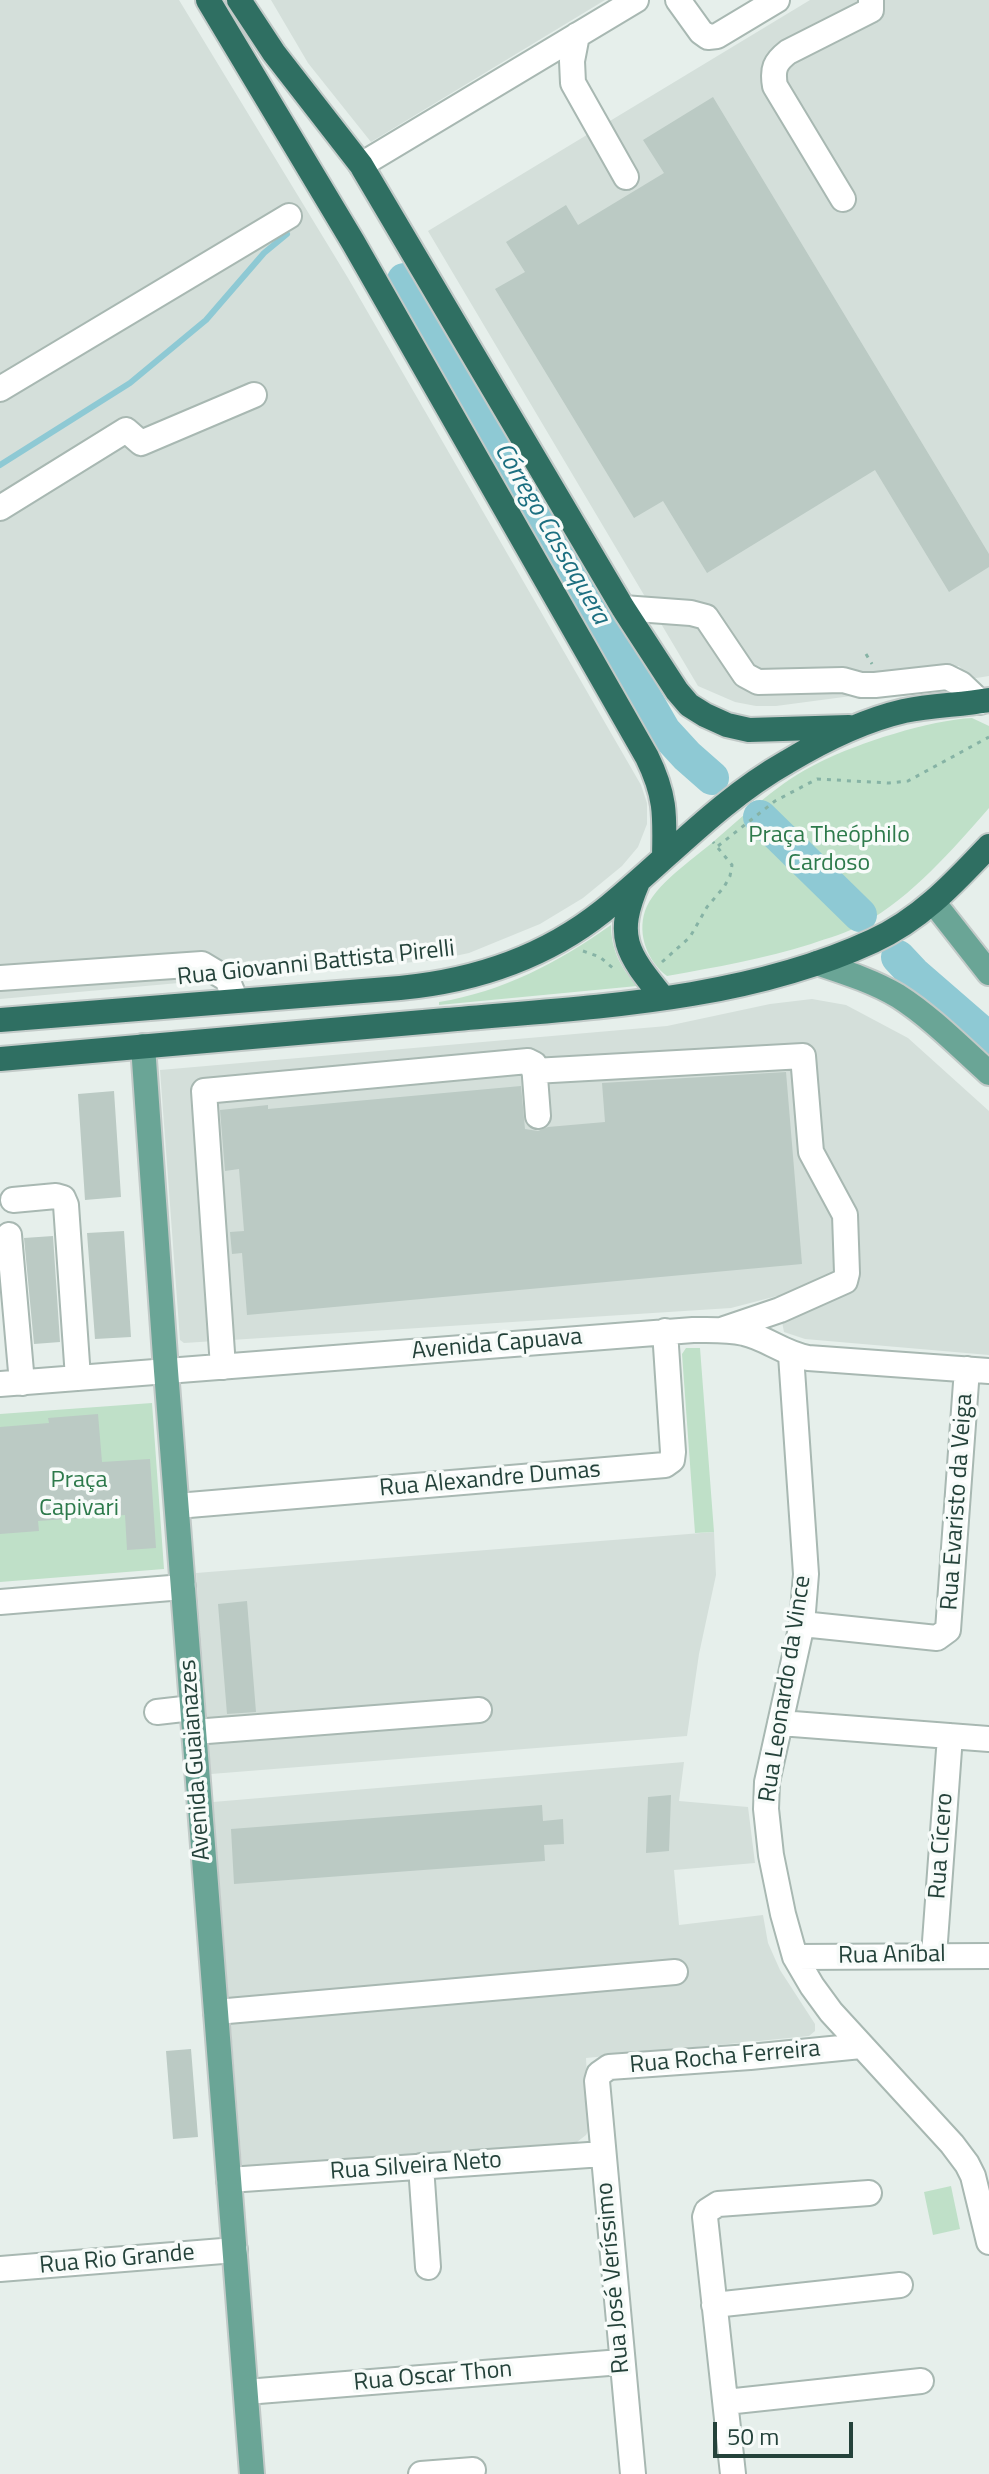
<!DOCTYPE html>
<html>
<head>
<meta charset="utf-8">
<style>
  body { margin:0 }
  #map { position:relative; width:989px; height:2474px; overflow:hidden; background:#e6efeb; font-family:"Titillium Web",sans-serif }
  canvas { display:block }
  .scale { position:absolute; left:713px; top:2422px; width:140px; height:36px; box-sizing:border-box; border:4px solid #24423a; border-top:0; padding-left:10px; font-size:24px; line-height:28px; white-space:nowrap; color:#24423a; -webkit-text-stroke:6px #f7fbf9; paint-order:stroke }
</style>
</head>
<body>
<div id="map">
<canvas width="989" height="2474"></canvas>
<div class="scale">50 m</div>
</div>
<script>
const c = document.querySelector('canvas').getContext('2d');
c.lineJoin = 'round';
function fillPath(path, color) { c.fillStyle = color; c.fill(path, 'evenodd'); }
function strokePath(path, color, width, dash) { c.strokeStyle = color; c.lineWidth = width; c.lineCap = dash ? 'butt' : 'round'; c.setLineDash(dash || []); c.stroke(path); }
function label(font, color, halo, rows, align = 'center') {
  c.font = font + ' "Titillium Web",sans-serif'; c.lineWidth = 7; c.setLineDash([]); c.textBaseline = 'middle'; c.strokeStyle = halo; c.fillStyle = color; for (const [text, x, y, turn = 0] of rows) {
    c.save(); c.translate(x, y); c.rotate((+turn || 0) * Math.PI / 180); c.textAlign = isNaN(turn) ? turn : align; if (halo) c.strokeText(text, 0, 0); c.fillText(text, 0, 0); c.restore();
  }
}
fillPath(new Path2D(`
  M0 0H179L348 278 641 785 647 803V824L638 847 622 866 583 898 540 924 469 953 436 960 0 999Z
  M271 0H605L371 142 308 63Z
  M810 0H989V676L970 679 959 666 902 675 904 689 776 706H756L735 702 698 686 428 231Z
  M812 999 846 1005 908 1038 989 1111V1355L805 1339 784 1332 777 1296 731 1308 184 1343 180 1340 160 1070 667 1026 770 1004Z
  M714 1532 716 1575 699 1654 687 1736 211 1774 196 1573Z
  M684 1762 679 1801 748 1807 755 1863 674 1870 679 1925 763 1915 768 1943 780 1970 815 2024V2031L809 2036 586 2058 590 2127 586 2135 577 2142 242 2167 213 1802Z`), '#d4dfda');
fillPath(new Path2D(`
  M972 718 989 726V808C952 850 913 896 863 924 847 933 828 938 811 944 764 959 716 967 667 976 648 962 637 935 645 911 654 885 692 860 713 842 747 813 779 782 820 762 858 743 930 720 972 718Z
  M611 925C611 950 621 968 637 986L439 1005V1002C502 992 559 962 611 925Z
  M686 1348H700L714 1532 695 1533 682 1354Z
  M152 1403 164 1569 0 1582V1414Z
  M951 2186 960 2229 933 2235 924 2192Z`), '#bfe0c8');
strokePath(new Path2D(`
  M0 465 130 383 206 320 264 253 287 234
  M904 984 913 973`), '#8ec9d4', 6);
strokePath(new Path2D(`
  M404 280 664 731 687 756 712 778
  M760 817 860 915
  M898 957 913 973 989 1039`), '#8ec9d4', 34);
fillPath(new Path2D(`
  M713 97 989 554V567L949 592 875 470 707 573 663 501 634 518 495 289 525 272 506 242 566 205 578 225 664 173 643 140Z
  M786 1072 802 1264 247 1315 242 1253 232 1254 230 1232 244 1231 239 1169 225 1171 220 1110 268 1105V1109L521 1086 525 1129 538 1131 548 1127 605 1122 602 1083Z
  M114 1091 121 1197 85 1200 78 1094Z
  M124 1231 131 1337 95 1339 87 1233Z
  M53 1236 60 1342 34 1344 24 1238Z
  M98 1414 102 1462 150 1459 156 1548 127 1550 125 1515 38 1521 39 1531 0 1534V1427L49 1423 48 1418Z
  M247 1601 256 1712 227 1714 218 1604Z
  M671 1795 669 1851 646 1853 648 1797Z
  M542 1805 543 1821 563 1819 564 1844 544 1845 545 1861 234 1884 231 1829Z
  M191 2049 198 2137 173 2139 166 2051Z`), '#bbcac4');
const minor = new Path2D(`
  M678 0 701 32 708 37 717 36 777 0
  M577 35 572 61 573 83 626 177
  M361 165 636 0
  M843 199 775 86C772 69 775 62 788 52L871 10V0
  M0 389 289 216
  M0 508 126 430 141 443 254 395
  M623 608 691 613 706 617 745 675 758 682 843 680 861 685H875L947 677 961 684 980 702
  M0 978 202 964 227 979 236 1001
  M534 1071 803 1056 811 1152 845 1215 847 1273 845 1281 780 1310 724 1329
  M13 1200 56 1196 63 1198 66 1205 78 1378
  M9 1235 22 1383
  M791 1355 806 1574 802 1624 767 1782 766 1809 771 1855 783 1914 795 1957 812 1986 831 2012 952 2144 967 2164 973 2176 989 2242
  M223 1367 204 1091 528 1061 534 1064 538 1116
  M0 1384 693 1330C710 1330 728 1329 744 1333 767 1338 782 1353 808 1358L989 1371
  M177 1506 665 1465 672 1460 673 1452 665 1331
  M0 1602 183 1587
  M802 1624 937 1638 948 1630 967 1369
  M157 1712 192 1708
  M780 1723 989 1739
  M194 1732 479 1710
  M934 1955 950 1736
  M795 1957 989 1956
  M216 2012 675 1972
  M421 2166 428 2267
  M229 2180 603 2154
  M0 2269 235 2250
  M714 2305 900 2285
  M246 2392 621 2362
  M726 2402 921 2381
  M421 2474 473 2470
  M633 2474 597 2081 599 2074 609 2067 750 2057 861 2046
  M733 2474 705 2217 707 2211 718 2204 869 2193`);
const major = new Path2D(`
  M934 903 989 973
  M817 963C844 972 873 981 898 996 931 1017 960 1047 989 1073
  M143 1046 166 1371 252 2474`);
const highway = new Path2D(`
  M208 0 353 242 647 757C666 796 665 815 664 857
  M239 0 274 53 361 165 623 608 677 691 689 705 705 715 727 725 749 730 849 727
  M638 882C614 938 627 953 663 998
  M0 1020 400 988C473 981 544 958 603 911 664 862 718 801 787 762 822 741 865 720 904 711 933 705 961 705 989 700
  M0 1059C149 1045 298 1033 446 1020 589 1007 741 1002 873 941 921 919 954 883 989 846`);
strokePath(minor, '#a8b8b2', 28);
strokePath(major, '#c2cac8', 28);
strokePath(highway, '#c2cac8', 28);
strokePath(new Path2D(`
  M866 654 872 664
  M718 846 775 801 817 779 889 783 908 781 989 737
  M583 951 600 957 614 969
  M662 962 690 937 707 907 724 887 730 876 732 865 713 842`), '#86b3a5', 3, [4, 6]);
strokePath(minor, '#fff', 24);
strokePath(major, '#6aa596', 24);
strokePath(highway, '#2f6f62', 24);
label('24px', '#2d7a4b', '#f7fbf9', [
  ["Praça Theóphilo",829,836],
  ["Cardoso",829,864],
  ["Praça",79,1481],
  ["Capivari",79,1509]
]);
label('24px', '#24423a', '#f7fbf9', [
  ["Rua Giovanni Battista Pirelli",316,964,-6],
  ["Avenida Capuava",497,1345,-5],
  ["Rua Alexandre Dumas",490,1480,-5],
  ["Rua Evaristo da Veiga",958,1502,-86],
  ["Rua Leonardo da Vince",786,1689,-81],
  ["Avenida Guaianazes",196,1760,-94],
  ["Rua Cícero",942,1846,-86],
  ["Rua Aníbal",892,1956,-1],
  ["Rua Rocha Ferreira",725,2058,-5],
  ["Rua Silveira Neto",416,2167,-4],
  ["Rua Rio Grande",117,2260,-5],
  ["Rua José Veríssimo",614,2278,-95],
  ["Rua Oscar Thon",433,2377,-5]
]);
label('italic 26px', '#1c6f80', '#f7fbf9', [
  ["Córrego Cassaquera",551,534,60]
]);
</script>
</body>
</html>
